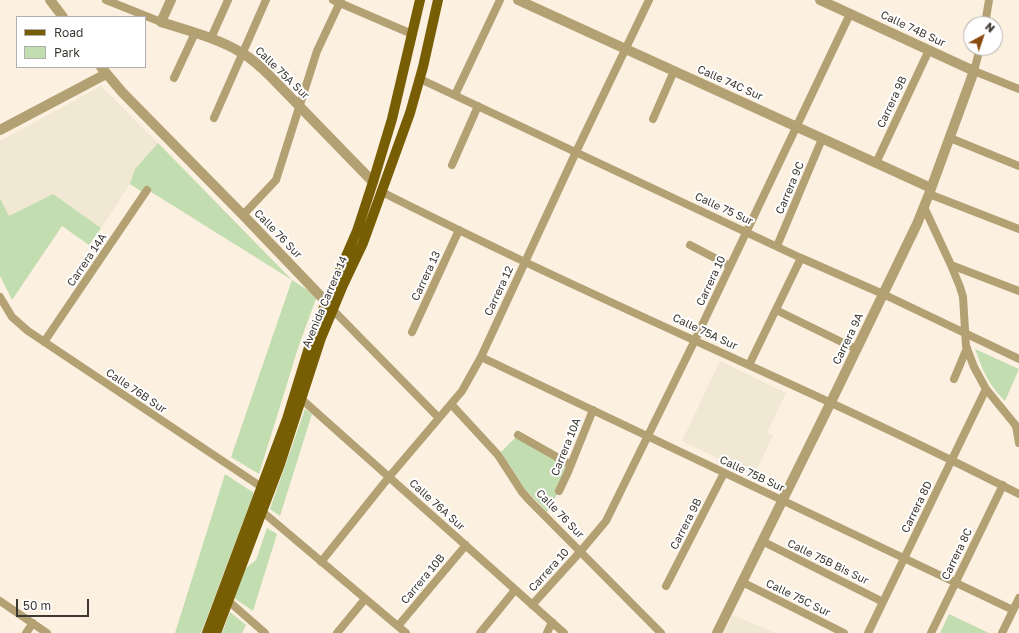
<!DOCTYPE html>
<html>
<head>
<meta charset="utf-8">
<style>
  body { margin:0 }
  #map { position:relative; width:1019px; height:633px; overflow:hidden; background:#fcf0e1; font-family:"Golos Text",sans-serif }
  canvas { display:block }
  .legend { position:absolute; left:16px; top:16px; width:130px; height:52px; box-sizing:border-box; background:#fff; border:1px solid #b1afad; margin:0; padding:5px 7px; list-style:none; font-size:12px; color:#3c3832 }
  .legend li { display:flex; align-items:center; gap:8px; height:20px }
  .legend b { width:20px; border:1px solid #b1afad }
  .north { position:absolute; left:963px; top:16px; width:40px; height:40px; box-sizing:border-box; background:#fff; border:1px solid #b1afad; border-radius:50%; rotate:40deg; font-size:11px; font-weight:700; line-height:16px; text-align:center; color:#3c3832 }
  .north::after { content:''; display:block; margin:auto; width:14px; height:18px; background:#8a4b11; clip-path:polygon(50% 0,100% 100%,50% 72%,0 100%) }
  .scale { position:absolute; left:16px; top:599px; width:73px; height:18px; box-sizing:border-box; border:2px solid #3c3832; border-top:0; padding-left:5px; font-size:12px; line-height:14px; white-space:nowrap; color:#3c3832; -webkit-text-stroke:3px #fff; paint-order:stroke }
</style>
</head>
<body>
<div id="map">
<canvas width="1019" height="633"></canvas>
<ul class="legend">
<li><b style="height:5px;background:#775d04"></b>Road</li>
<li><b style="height:11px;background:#c2ddb0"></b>Park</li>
</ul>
<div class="north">N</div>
<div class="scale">50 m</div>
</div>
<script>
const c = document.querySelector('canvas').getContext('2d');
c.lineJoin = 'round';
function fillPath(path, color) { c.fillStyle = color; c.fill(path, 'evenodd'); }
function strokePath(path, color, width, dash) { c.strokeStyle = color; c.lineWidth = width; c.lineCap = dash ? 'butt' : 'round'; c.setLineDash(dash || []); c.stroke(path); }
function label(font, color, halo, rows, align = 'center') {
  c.font = font + ' "Golos Text",sans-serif'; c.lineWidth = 4; c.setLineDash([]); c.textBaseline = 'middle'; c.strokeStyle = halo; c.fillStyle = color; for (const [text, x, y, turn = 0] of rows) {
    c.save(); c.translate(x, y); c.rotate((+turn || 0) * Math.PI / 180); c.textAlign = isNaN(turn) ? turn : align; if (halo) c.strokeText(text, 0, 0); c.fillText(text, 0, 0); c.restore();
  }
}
fillPath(new Path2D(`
  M101 86 158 143 135 169 130 184 101 228 53 194 9 216 0 198V141Z
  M720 361 786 393 767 432 773 435 754 476 682 441Z
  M733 615 775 633H724Z`), '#f0e8d2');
fillPath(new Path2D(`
  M158 143 292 280 317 296 299 345 259 474 231 457 292 280 148 190 145 194 130 184 135 169Z
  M53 194 101 228 89 245 62 226 12 300 0 276V198L9 216Z
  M975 349 1019 369 1005 401C988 384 983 371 975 349Z
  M305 409 312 414 280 516 270 509Z
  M518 435 571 465 559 491 547 512 525 489 501 452Z
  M225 474 254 493 201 633H175Z
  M267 528 277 534 253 611 234 598 245 569 256 560Z
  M230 612 246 625 242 633H222Z
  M949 614 989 633H940Z`), '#c2ddb0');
strokePath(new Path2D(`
  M106 0 161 22
  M333 0 412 34
  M985 24 989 0
  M211 38 228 0
  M980 48 974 71 1019 89
  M174 78 195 33
  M420 79 801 258 883 294 1019 359
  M455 95 500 0
  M214 118 266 0
  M653 119 674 71
  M950 138 1019 166
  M876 163 929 50
  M452 165 478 106
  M382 192C429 216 477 239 525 262 689 340 857 411 1019 494
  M929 194 1019 229
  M924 207 951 265 960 287 963 297 966 346 974 367 986 389 1013 422 1016 426 1019 443
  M243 215 276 180 317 51 341 0
  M690 245 730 266
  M777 246 822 139
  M951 265 1019 291
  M0 297 12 317 28 331 266 490
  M332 309 438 417
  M776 310 856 349
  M412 332 459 230
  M44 342 147 190
  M481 357 1013 610
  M749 365 801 258
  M954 379 967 348
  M298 396 564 633
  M451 404 498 455 522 492 530 501 661 633
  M518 435 571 465
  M559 491 568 472 593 410
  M258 508 406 633
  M762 541 883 602
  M321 562 389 477 462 391 481 357 576 152 649 0
  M742 582 844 633
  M666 586 724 473
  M225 598 265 633
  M0 601 47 633
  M532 605 580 552 606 521 695 340 850 14
  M398 626 466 545
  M26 633 33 623
  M337 633 365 599
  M480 633 515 590
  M547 633 552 622
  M868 633 986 389
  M931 633 1003 485
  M1002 633 1019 598`), '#b3a173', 8);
strokePath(new Path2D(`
  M50 0 63 17
  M171 0 161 22C189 31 217 38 242 53 253 59 262 68 271 77L373 182
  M518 0 931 188
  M101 67 122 92 243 215 332 308
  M0 130 106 74
  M717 633 831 402 917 224 929 194 974 71 820 0`), '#b3a173', 10);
strokePath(new Path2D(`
  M207 633 287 419 315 328 357 231 373 182 392 119 420 0
  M216 633 280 464 321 338 343 285 363 243 410 113 423 67 438 0`), '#775d04', 10);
label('11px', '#3c3832', '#fff', [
  ["Calle 74B Sur",913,29,25],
  ["Calle 75A Sur",282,73,44],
  ["Calle 74C Sur",730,83,24],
  ["Carrera 9B",892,102,-65],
  ["Carrera 9C",790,188,-67],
  ["Calle 75 Sur",724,209,25],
  ["Calle 76 Sur",278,234,46],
  ["Carrera 14A",87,260,-56],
  ["Carrera 13",426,276,-65],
  ["Carrera 10",711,281,-65],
  ["Carrera 12",499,291,-65],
  ["Avenida Carrera 14",325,302,-67],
  ["Calle 75A Sur",705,332,25],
  ["Carrera 9A",848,339,-64],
  ["Calle 76B Sur",136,391,34],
  ["Carrera 10A",566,447,-68],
  ["Calle 75B Sur",752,474,25],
  ["Calle 76A Sur",437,505,42],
  ["Carrera 8D",917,507,-64],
  ["Calle 76 Sur",560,514,46],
  ["Carrera 9B",686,524,-63],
  ["Carrera 8C",957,554,-64],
  ["Calle 75B Bis Sur",828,562,26],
  ["Carrera 10",549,570,-48],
  ["Carrera 10B",423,579,-50],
  ["Calle 75C Sur",798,598,26]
]);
</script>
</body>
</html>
